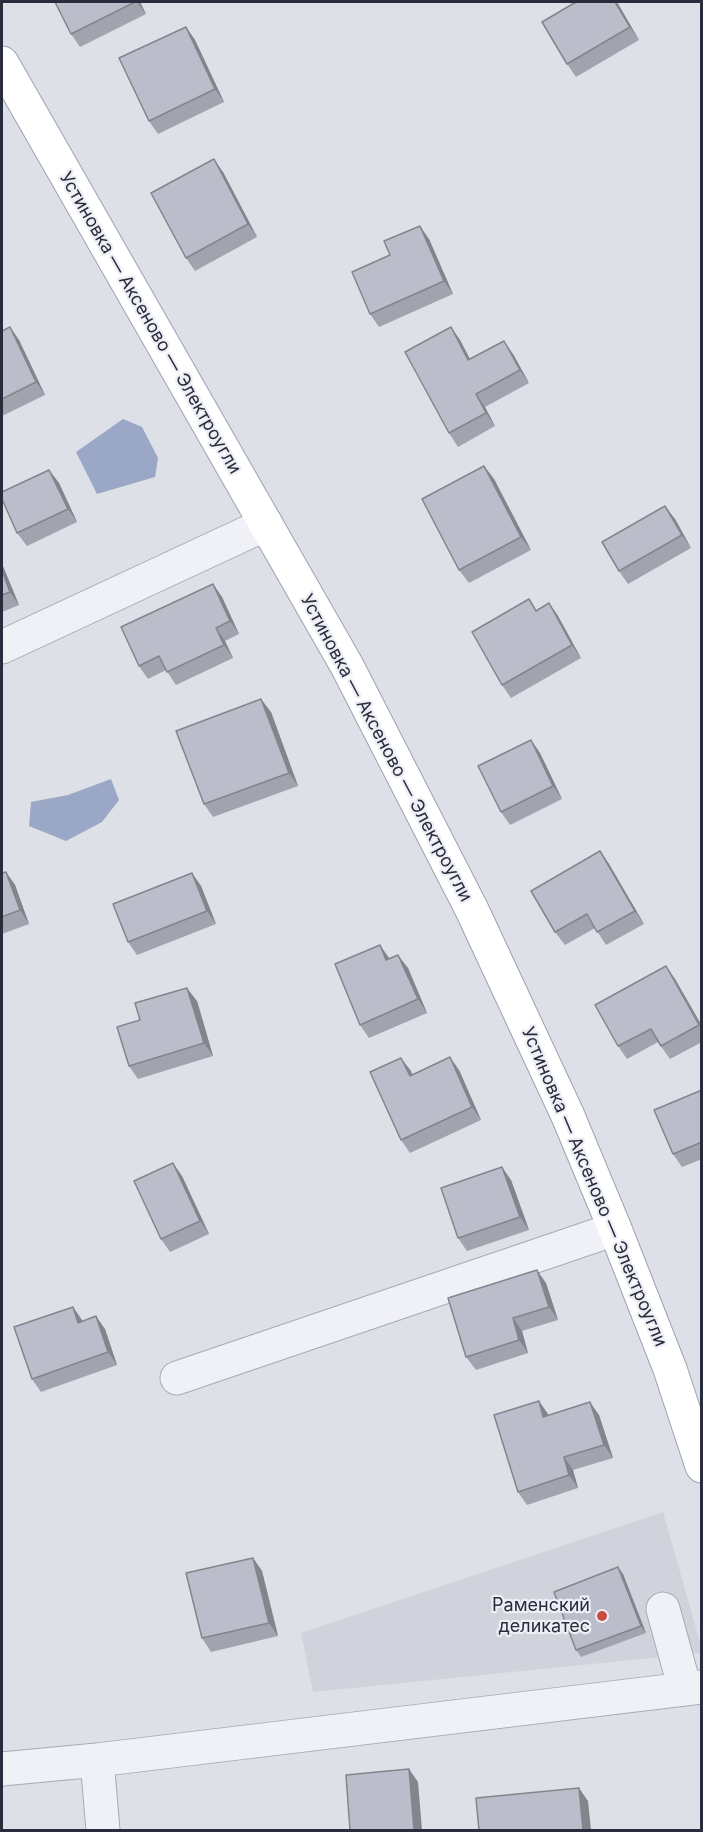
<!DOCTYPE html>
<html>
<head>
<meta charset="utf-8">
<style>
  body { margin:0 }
  #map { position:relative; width:703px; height:1832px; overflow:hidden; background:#dee0e7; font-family:Inter,sans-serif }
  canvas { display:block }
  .frame { position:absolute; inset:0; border:3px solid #282c3d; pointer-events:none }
</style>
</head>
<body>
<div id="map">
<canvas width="703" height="1832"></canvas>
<div class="frame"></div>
</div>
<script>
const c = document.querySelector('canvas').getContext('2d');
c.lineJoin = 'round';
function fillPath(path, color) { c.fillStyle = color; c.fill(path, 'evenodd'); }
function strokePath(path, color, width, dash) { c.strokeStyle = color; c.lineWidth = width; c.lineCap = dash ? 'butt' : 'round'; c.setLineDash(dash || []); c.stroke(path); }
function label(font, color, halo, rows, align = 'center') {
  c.font = font + ' Inter,sans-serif'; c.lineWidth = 4.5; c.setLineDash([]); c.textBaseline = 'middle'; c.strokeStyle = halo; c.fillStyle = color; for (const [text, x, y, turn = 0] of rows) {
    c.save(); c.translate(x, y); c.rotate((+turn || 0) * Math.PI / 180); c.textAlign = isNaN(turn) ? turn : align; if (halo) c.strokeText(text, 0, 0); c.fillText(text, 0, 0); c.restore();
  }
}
fillPath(new Path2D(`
  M663 1512 701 1646V1653L313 1692 301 1633Z`), '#d0d2dc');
fillPath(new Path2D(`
  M123 419 142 427 158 458 155 477 97 494 76 452Z
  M111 779 119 800 102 822 66 841 29 826 31 802 68 795Z`), '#9aa7c6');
const minor = new Path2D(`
  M2 647 266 524
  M177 1378 615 1229
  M663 1609 685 1689
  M97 1760 103 1830
  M2 1769 97 1760 702 1687`);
const major = new Path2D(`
  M2 63 347 666 472 910 568 1116 615 1229 670 1369 702 1466`);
strokePath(minor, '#a7aab4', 35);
strokePath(major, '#9ea2b2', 35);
strokePath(minor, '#f0f1f6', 33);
strokePath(major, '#fff', 33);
fillPath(new Path2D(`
  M55 2H140L146 14 80 47 71 34Z
  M617 2 639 40 576 77 567 64Z
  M186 27 195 40 224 102 158 134 149 121Z
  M223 172 257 237 195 271 186 258Z
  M429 239 453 294 379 327 370 314Z
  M10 327 19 340 45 395 2 416V331Z
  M451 327 460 340 470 359 513 354 529 383 485 407 495 426 458 447 449 433Z
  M484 466 494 479 531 550 469 583 459 570Z
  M49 470 59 483 77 522 27 546 17 533Z
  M675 519 691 548 628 584 619 571Z
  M2 564 19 605 2 612Z
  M213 584 222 597 239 634 225 641 233 658 176 685 166 670 148 679 139 666Z
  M549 603 558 616 581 658 511 698 502 685 537 610Z
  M271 712 298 786 213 817 204 804Z
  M531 740 540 753 562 799 510 825 501 812Z
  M600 851 609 864 644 924 606 945 595 928 565 945 555 932Z
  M6 872 15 885 29 924 2 934V873Z
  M192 873 201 886 216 924 137 955 128 942Z
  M389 959 408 968 427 1013 369 1038 360 1025Z
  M666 966 675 979 702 1026V1042L670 1059 658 1042 627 1059 618 1046Z
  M197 1001 213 1056 138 1079 129 1066 140 1020Z
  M401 1058 412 1074 459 1070 481 1120 410 1153 401 1140Z
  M702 1090V1159L682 1167 673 1154Z
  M182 1176 209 1234 170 1252 161 1239Z
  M511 1180 529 1230 467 1251 458 1238Z
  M546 1283 558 1320 522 1331 528 1353 476 1370 466 1357Z
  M73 1307 82 1321 105 1329 117 1365 41 1392 32 1379Z
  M548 1414V1416L599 1415 613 1458 573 1470 578 1488 527 1505 518 1492Z
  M253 1558 262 1571 278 1636 211 1652 202 1638Z
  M623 1574 646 1633 581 1657 576 1650Z`), '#a1a3ae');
fillPath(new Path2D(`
  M137 2H140L146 14Z
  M615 2H617L639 40 630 27Z
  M186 27 195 40 224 102 215 89Z
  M214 159 223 172 257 237 248 224Z
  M420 226 429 239 453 294 444 281Z
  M10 327 19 340 45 395 36 382Z
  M451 327 460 340 477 373 468 360Z
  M504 341 513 354 529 383 520 370Z
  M476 394 485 407 495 426 486 413Z
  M484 466 494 479 531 550 521 537Z
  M49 470 59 483 77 522 68 509Z
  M665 506 675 519 691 548 682 535Z
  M2 564 3 566 19 605 10 592 2 571Z
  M213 584 222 597 239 634 230 621Z
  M549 603 558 616 581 658 572 645Z
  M216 628 225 641 233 658 224 645Z
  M261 699 271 712 298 786 289 773Z
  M531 740 540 753 562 799 553 786Z
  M600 851 609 864 644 924 635 911Z
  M6 872 15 885 29 924 20 910Z
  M192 873 201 886 216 924 207 911Z
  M380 945 389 958 396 974 386 960Z
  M398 955 408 968 427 1013 418 999Z
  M666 966 675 979 702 1026V1028Z
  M187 988 197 1001 213 1056 204 1043Z
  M450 1057 459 1070 481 1120 472 1107Z
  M401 1058 411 1071 419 1089 410 1076Z
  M173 1163 182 1176 209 1234 200 1221Z
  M502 1167 511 1180 529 1230 520 1217Z
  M537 1270 546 1283 558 1320 549 1307Z
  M73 1307 82 1320 87 1336 78 1323Z
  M96 1316 105 1329 117 1365 108 1352Z
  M513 1318 522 1331 528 1353 519 1340Z
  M539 1401 548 1414 553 1430 543 1417Z
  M590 1402 599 1415 613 1458 604 1445Z
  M564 1457 573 1470 578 1488 569 1475Z
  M253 1558 262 1571 278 1636 269 1623Z
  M618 1567 623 1574 646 1633 641 1626Z
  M409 1769 418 1782 422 1830H414Z
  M579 1788 588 1801 591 1830H583Z`), '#83858d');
const building = new Path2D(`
  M55 2H135L71 34Z
  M576 2H615L630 27 567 64 542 22Z
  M186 27 215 89 149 121 119 58Z
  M214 159 248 224 186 258 151 193Z
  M420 226 444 281 370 314 352 272 390 255 384 241Z
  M10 327 36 382 2 399V331Z
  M451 327 468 360 504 341 520 370 476 394 486 413 449 433 405 352Z
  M484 466 521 537 459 570 422 499Z
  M49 470 68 509 17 533 2 499V492Z
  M665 506 682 535 619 571 602 542Z
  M2 571 10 592 2 595Z
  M213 584 230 621 216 628 224 645 167 672 159 656 139 666 121 627Z
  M529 599 536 611 549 603 572 645 502 685 472 632Z
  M261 699 289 773 204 804 176 731Z
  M531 740 553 786 501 812 478 766Z
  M600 851 635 911 597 932 587 914 555 932 531 891Z
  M6 872 20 910 2 917V873Z
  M192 873 207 911 128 942 113 904Z
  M380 945 386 960 398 955 418 999 360 1025 335 964Z
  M666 966 699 1025 661 1046 651 1029 618 1046 595 1005Z
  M187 988 204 1043 129 1066 117 1027 140 1020 135 1003Z
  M450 1057 472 1107 401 1140 370 1072 401 1058 410 1076Z
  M702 1090V1142L673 1154 654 1110Z
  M173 1163 200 1221 161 1239 134 1181Z
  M502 1167 520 1217 458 1238 441 1188Z
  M537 1270 549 1307 513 1318 519 1340 466 1357 448 1298Z
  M73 1307 78 1323 96 1316 108 1352 32 1379 14 1327Z
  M539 1401 543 1417 590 1402 604 1445 564 1457 569 1475 518 1492 494 1415Z
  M253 1558 269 1623 202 1638 186 1573Z
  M618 1567 641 1626 576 1650 554 1592Z
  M409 1769 414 1830H350L346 1775Z
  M579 1788 583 1830H479L476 1798Z`);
fillPath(building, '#bbbeca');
strokePath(building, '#83858d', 1.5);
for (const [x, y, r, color] of [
  [602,1616,6,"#c94b46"]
]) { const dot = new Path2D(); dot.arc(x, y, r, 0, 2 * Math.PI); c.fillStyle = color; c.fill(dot); strokePath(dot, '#edeff5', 2); }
label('18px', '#282c3d', '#edeff5', [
  ["Устиновка — Аксеново — Электроугли",150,323,60],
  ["Устиновка — Аксеново — Электроугли",386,748,62],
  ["Устиновка — Аксеново — Электроугли",594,1187,67]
]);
label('18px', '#282c3d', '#edeff5', [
  ["Раменский",590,1606],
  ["деликатес",590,1627]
], 'right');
</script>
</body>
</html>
